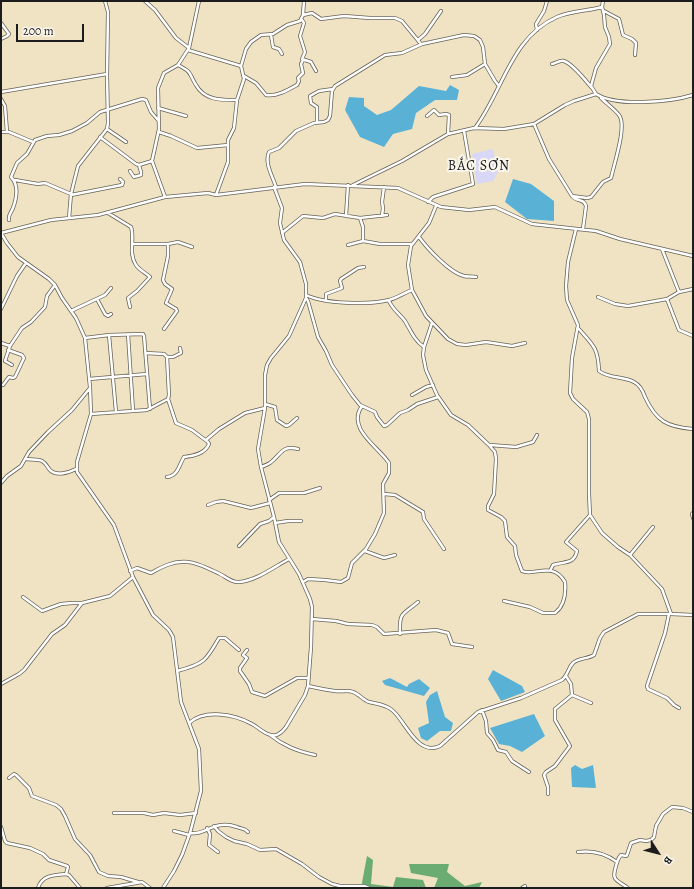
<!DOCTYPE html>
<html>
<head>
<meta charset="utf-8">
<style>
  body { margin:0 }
  #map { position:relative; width:694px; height:889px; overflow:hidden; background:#efe3c4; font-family:Alegreya,serif }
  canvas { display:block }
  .frame { position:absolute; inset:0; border:2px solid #1c1c1c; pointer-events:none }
  .north { position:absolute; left:638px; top:833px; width:40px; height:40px; -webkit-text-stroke:3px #fbf7ec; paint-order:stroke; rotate:126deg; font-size:11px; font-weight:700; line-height:16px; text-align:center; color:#1c1c1c }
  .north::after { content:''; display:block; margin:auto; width:14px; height:18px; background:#1c1c1c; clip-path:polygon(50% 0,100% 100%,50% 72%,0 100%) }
  .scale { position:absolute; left:16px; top:24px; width:68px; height:18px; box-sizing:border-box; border:2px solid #1c1c1c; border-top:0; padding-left:5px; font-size:12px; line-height:14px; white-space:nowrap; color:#1c1c1c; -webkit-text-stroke:3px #fbf7ec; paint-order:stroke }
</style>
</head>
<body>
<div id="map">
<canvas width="694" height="889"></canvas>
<div class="frame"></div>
<div class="north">B</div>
<div class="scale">200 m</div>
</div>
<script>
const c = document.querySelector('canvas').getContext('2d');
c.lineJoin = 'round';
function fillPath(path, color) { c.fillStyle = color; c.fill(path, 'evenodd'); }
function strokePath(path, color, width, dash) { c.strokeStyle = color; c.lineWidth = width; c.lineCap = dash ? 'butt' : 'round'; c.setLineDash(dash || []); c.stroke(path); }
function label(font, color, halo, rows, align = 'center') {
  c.font = font + ' Alegreya,serif'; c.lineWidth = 4; c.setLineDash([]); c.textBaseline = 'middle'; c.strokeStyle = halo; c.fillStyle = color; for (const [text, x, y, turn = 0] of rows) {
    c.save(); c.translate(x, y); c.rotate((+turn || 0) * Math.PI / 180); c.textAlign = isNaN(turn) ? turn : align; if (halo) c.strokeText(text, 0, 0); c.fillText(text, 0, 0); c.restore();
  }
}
fillPath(new Path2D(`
  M493 149 498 172 493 181 477 184 472 154Z`), '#d9d7f7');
fillPath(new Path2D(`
  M367 856 373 860 371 884 393 887 396 877 423 880 426 888H361Z
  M409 864H449L447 872 465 886 482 882 479 888H434L438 878 411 873Z`), '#6aac71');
fillPath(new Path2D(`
  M450 85 459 90 457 100H435L416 113 412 129 393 134 384 147 360 137 345 110 349 97 364 98V106L377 115 391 110 419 86 446 91Z
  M513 179 531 184 554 201V221L527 219 505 202Z
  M493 670 522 686 525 692 501 701 488 679Z
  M390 678 407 687 409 684 419 679 430 688 424 696 385 685 382 681Z
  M437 691 445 717 453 723 451 731H440L427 741 421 738 418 728 429 723 426 702 430 695Z
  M534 714 545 736 522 752 510 746 499 744 490 728Z
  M575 765 582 769 593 765 596 788 572 787 571 768Z`), '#59b2d6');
const minor = new Path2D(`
  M145 1 155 10 176 38 189 48
  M604 11 619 19 623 35 632 39 636 43 635 55
  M303 15 312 13 321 19 344 16 370 18H395L402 21 421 44
  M302 20 304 23 300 36 305 52 302 59 311 62 316 71
  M1 23 9 34 7 36 1 39
  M537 30 536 24 544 11 547 1
  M271 35 273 47 279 49 282 54
  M418 40 425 34 441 11
  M188 50 241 66
  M552 64C556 63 560 60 564 61 573 64 586 81 592 88
  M178 65C193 73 188 72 196 85 205 101 222 100 237 100
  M244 76 256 83 266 95C276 97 288 90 297 85L299 81 298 78 303 73 301 64 303 60
  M452 77 467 75 485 64
  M1 92 107 74
  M596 94 591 86 596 68 610 44 609 37 605 27 604 15 602 7
  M1 99 5 106 7 132
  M158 108 186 116
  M427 116 434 110 439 115 446 114 449 115 448 134
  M317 123V107L311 103 310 96 319 91 333 89
  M534 124 549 159 572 196C576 202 584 198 586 206L583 229
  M475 128C503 91 511 37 557 17 571 11 588 11 602 7L603 1
  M107 129 126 142
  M1 132H9L33 142
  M159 132 171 136 197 148 228 145
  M100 137 136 164 139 165 152 161
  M130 171 134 177 141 175V172L139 165
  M15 180 38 184 45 183 71 194
  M353 185 402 161 448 134 474 128 504 129 534 124 565 105 574 101 596 94C616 107 670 102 693 95
  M276 187C273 177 264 163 269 152L279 148 296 131 314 123 324 122 328 120 330 116 332 91 335 86 385 55 402 53 422 44 464 35 474 36 480 40 483 47 485 64 495 81 499 86
  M71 195 122 185 123 182 120 179
  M216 195 228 162V140L234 128 237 100 244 79 241 66 246 49 251 42 261 35 273 34 287 25 300 21 303 15 304 1
  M572 196 587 198 591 197 603 182 611 178 612 174C615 161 627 125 619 115 614 109 606 103 601 98
  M165 197 152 161 159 129 158 88 164 73 178 65 189 48 199 1
  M428 202 433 197 473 184 464 131
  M436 206 429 223 411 246 408 265 412 290 426 316 448 339 457 344 466 345 486 342 512 346 525 343
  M108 213 131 227C135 239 128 253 136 265 139 270 146 273 150 277L137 291 128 298 130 307
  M346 216 348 185
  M382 216 383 208 382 202 384 187
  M69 218 71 194 78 166 107 129 108 123 107 76 108 12 105 1
  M360 218 363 227V241
  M9 220C8 215 11 213 13 208 17 197 19 185 11 177L17 163 27 154 35 140 47 136 59 135 72 131 87 123 100 112 142 99 146 100 151 112 158 120
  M576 229 568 262 566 286 567 300 578 325 572 358 570 393 573 399 587 412 589 419V494L590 515 602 533 618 547 630 555 662 589 671 614
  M1 233 7 243 18 257 49 279 55 285 62 298 76 318 85 338 90 387 91 414 77 462V472L114 525 133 577 153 615 169 630 173 637 181 702 199 749 201 791 190 833 182 855 174 871 163 888
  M1 233 51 220 98 215 165 197 208 193 216 195 305 184 398 188 441 207 469 210 495 207 532 224 596 231 620 239 693 256
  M282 233 303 216 323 218 335 214 360 218 387 215
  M419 237C427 248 450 273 464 276 467 277 472 276 476 277
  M132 244H168L178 242 192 247
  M348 245 363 241 380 244H412
  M662 249 679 292
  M306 295C324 304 370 305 389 300 397 298 404 293 412 290
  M598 297 615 304 628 306 667 299 679 292 693 289
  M306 298 308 301 318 337 326 351 332 365 352 395 360 405 375 412 377 417 384 426 387 425 400 413 408 410 417 404 438 397
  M97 299 105 314 108 316 111 314
  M667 299 679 330 693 336
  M326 301V294L342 288 340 281 341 279 358 268 364 267
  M389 301C393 310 399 313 405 321 411 331 414 340 424 347
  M1 309 17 276 26 263
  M71 311 105 295 111 288
  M432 323 424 347 423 355 426 370 437 395 451 415 468 425 489 445 495 452 496 459 494 494 488 506V510L501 517 505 521 507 537 515 546 516 555 522 571C534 577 552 560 565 582 566 593 564 606 555 613H543L530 607 504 601
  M578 328C593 345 598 347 599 371 610 379 623 376 634 382 640 385 643 391 645 397 656 421 667 427 693 429
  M164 329 177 311 176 309 166 303 172 289 165 284 163 280 168 256V244
  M128 334 133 411
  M109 335 116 412
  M85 338 109 335 143 334 144 336 150 409
  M1 343 10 346
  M146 353 164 354 167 357H173L181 353 180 348
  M167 357 169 395 168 399 176 423 192 430 208 442 209 444C205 454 193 456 184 457 179 465 178 476 167 477
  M12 365 5 361 10 346 22 328 31 322 45 307 47 296 55 285
  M89 379 147 374
  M3 385 9 377 13 378 15 377 24 358 22 355 8 350
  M412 395 426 387 433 385
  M265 404 275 407 277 420 286 426 289 425 297 418
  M91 414 147 410 168 399
  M206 440 219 429 245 413 265 408
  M490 445 516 447 533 442 537 435
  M26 459C31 460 38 459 42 461 46 463 47 466 49 469 55 477 68 473 76 469
  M261 467C264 466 267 465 270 463 282 454 281 445 298 449
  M1 483 7 476 21 466 29 452 48 432 72 410 90 388
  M384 494 395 495 423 512 424 519 444 549
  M269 500 279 493H304L320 488
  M208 505 216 502 223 501 251 508 270 503
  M693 513 692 514 693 518
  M275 523 288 521H301
  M239 546 260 524 269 521 274 517
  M365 551 384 558 395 555
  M630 555 653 527
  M130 571 137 568 151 573C156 570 162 567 167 565 188 557 201 565 220 574 226 577 232 583 239 582 256 581 274 567 289 559
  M550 571 553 565C564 561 574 565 577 551L566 542 590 515
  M303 582 308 579 325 580 341 582 348 578 352 563 366 549 375 534 384 513 383 484 389 473V463C379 447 346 429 362 406
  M23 597 42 611 61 604 72 603H81
  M669 614 665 633 647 686 648 689 667 698 674 705 679 708
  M312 619 336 621 348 624 372 625 377 627 384 634 436 630 448 633 452 644 472 647
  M400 634C399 611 403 615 418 602
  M247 650 243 655 247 658 240 668V671L249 684 252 692 265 696 297 678H308
  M177 671C204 664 206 661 219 638H225L239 650
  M1 684 19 674 24 670 52 634 65 625 82 603 110 596 133 577
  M308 686C317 688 326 690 335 691 341 692 348 690 353 692 359 694 363 700 369 702 377 704 385 704 392 710 405 720 417 757 440 746L478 712 521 698 562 680C568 675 568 668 573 663 578 658 588 659 594 655L600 638 604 632 638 614H671L693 615
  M572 695 591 703
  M482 710 486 721 487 733 493 740 498 750 506 752 512 761 529 772
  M189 723C205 709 234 714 252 724 258 727 264 734 271 735 277 737 283 731 286 727L305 695 308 686 311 647 312 607 310 599 299 574 279 542 274 517 261 467 258 449 265 408V375L267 365 271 358 289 336 306 298V284L300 262 284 240 280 223 282 208 274 187
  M270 735C284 746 297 751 315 755
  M9 778 14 774 16 775 29 788 32 796 56 805 61 809 65 816 75 839 90 855 99 872 108 876 121 877 138 882
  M548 794V787L544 775 546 772 555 766 570 746 555 720V709L572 695 571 684 566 676
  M114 813H144L153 815 164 813 180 815 196 813
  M214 826 218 831 226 837 234 841 247 844 260 850 276 849 302 864 319 877 332 884 340 886H364L369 888
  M1 827 5 841 7 843 30 848 43 854 49 860 67 866 68 867 66 874
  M207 828 210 834 209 845 218 852
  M174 831 189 835
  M190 833C206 836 213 819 237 827 241 829 245 828 248 832
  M578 852C592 850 605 853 617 862
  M38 888C42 875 54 875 66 874L69 875 80 888
  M107 888 142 882 150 888
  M522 888 525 886
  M628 888C617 880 611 881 616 866 617 862 618 858 621 855L626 856 627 855 631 843 640 840 646 841 651 840 654 837 656 826 663 814 672 807 683 808 693 812`);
strokePath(minor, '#666257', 4);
strokePath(minor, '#fff', 2.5);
c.letterSpacing = '1px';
label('14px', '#1c1c1c', '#fbf7ec', [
  ["BẮC SƠN",479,167]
]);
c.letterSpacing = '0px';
</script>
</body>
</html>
